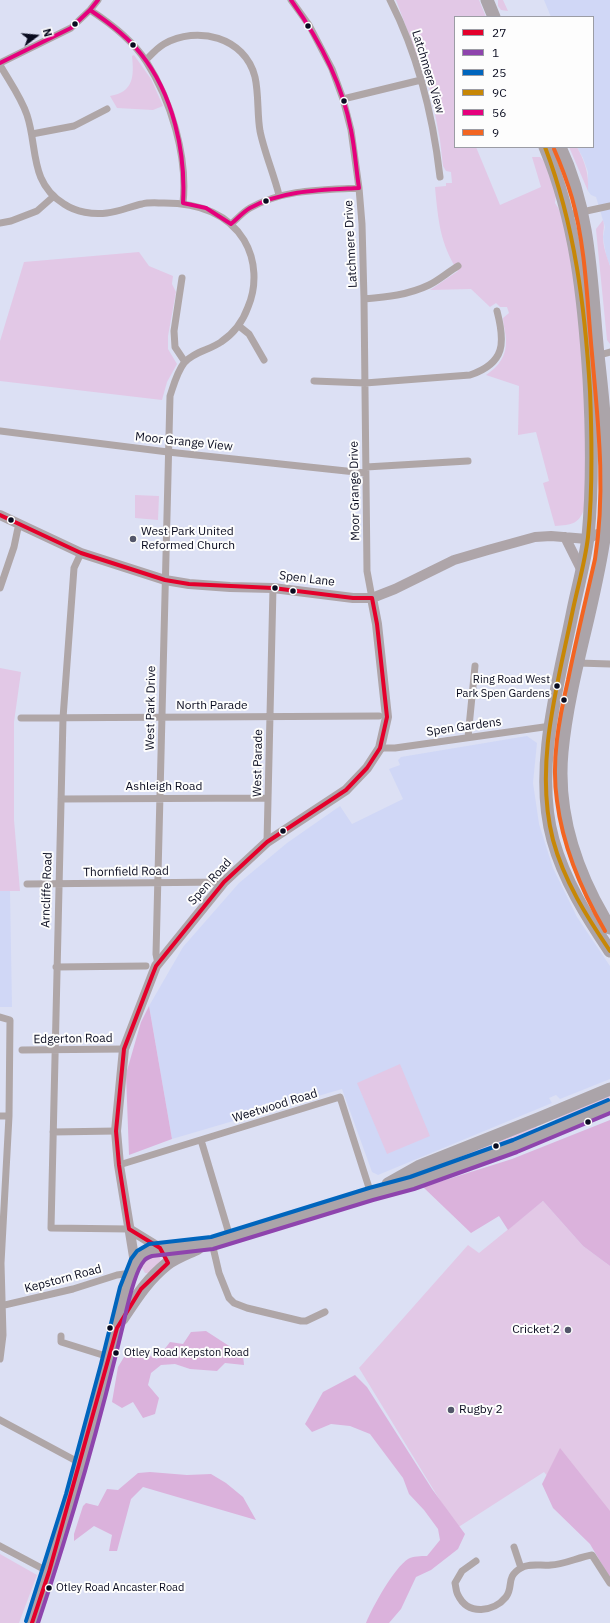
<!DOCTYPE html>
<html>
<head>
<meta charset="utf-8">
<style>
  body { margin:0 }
  #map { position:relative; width:610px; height:1623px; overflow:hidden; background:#dce0f4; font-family:"IBM Plex Sans",sans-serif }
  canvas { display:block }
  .legend { position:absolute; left:454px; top:16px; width:140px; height:132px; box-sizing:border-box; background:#fdfdfd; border:1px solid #9b9ca4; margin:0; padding:5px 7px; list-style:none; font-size:12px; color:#090b1f }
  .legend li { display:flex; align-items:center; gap:8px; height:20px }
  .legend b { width:20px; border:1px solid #9b9ca4 }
  .north { position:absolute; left:16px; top:16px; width:40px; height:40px; -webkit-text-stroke:3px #fdfdfd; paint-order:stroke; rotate:74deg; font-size:11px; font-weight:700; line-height:16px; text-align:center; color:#090b1f }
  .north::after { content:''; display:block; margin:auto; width:14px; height:18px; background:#090b1f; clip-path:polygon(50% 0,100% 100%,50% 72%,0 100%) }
</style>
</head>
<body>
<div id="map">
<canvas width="610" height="1623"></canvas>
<ul class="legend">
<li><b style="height:5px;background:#e4002b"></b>27</li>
<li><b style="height:5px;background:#8e44ad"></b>1</li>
<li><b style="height:5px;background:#0065bd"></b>25</li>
<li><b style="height:5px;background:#c78706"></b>9C</li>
<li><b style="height:5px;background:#e5007d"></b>56</li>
<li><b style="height:5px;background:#f26522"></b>9</li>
</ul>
<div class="north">N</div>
</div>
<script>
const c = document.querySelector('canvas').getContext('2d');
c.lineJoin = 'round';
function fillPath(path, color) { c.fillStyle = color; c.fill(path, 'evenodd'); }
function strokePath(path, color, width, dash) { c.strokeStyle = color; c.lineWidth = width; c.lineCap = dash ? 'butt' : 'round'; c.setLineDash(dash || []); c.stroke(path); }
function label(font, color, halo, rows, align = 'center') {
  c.font = font + ' "IBM Plex Sans",sans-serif'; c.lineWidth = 4; c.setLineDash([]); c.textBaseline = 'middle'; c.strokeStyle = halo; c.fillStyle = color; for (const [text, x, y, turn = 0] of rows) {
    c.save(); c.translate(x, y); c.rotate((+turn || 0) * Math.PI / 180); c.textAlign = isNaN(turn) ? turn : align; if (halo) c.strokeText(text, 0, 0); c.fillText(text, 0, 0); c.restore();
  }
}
fillPath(new Path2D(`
  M544 0H610V266L606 255 603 237 605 227 596 197 591 195 588 191V172L583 158 577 147H593V17H551Z
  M527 736 537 743 533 783 539 824 553 868 577 917 610 966V1079L560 1099 556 1095 549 1098 552 1103 378 1175 372 1172 342 1089 172 1139 149 1006 183 947 239 883 287 843 340 806 352 824 403 799 389 769 400 765 398 760 401 757Z
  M0 891H10L12 1007H0Z`), '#d0d7f6');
fillPath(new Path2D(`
  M396 0H479L486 17H455V147H476L500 205 541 187 532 157H540L544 161 556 194 555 203C564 215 565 231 568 246 585 331 586 419 585 506 580 524 572 525 555 526L543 483 549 481 536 432 518 435 519 386 486 375C498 367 507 356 506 340 506 333 503 325 503 318L509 313 507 307H500L496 303 490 307 471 289 430 290 458 271C440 244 438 219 435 187L446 186V183H452L451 172 446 171 443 166 440 140 431 93Z
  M498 0H503L508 11 501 10 498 6Z
  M134 55 151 79 163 106 153 110 117 108 110 96C134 92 134 76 132 56Z
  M569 147H577C585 162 589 174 588 191Z
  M603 220C605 227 603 230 603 237 603 247 607 257 610 266V344L607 340 597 240 596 229Z
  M139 252 149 266 173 276 172 284 176 292 168 336V349L177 364 167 382 162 400 0 381V341L24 262Z
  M135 495 159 496 158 520 135 518Z
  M0 668 21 672 14 722V820L20 891H0Z
  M400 1064 430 1136 387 1154 357 1083Z
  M610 1094V1101L557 1125 555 1119Z
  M536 1125 539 1132 416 1178 414 1173Z
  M543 1201 583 1246 610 1266V1555L602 1541 544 1472 457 1528 359 1368 468 1245 479 1253Z
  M151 1255H159C163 1264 157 1267 151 1273H145L142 1268 143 1262Z
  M0 1554 37 1575 19 1623H0Z`), '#e2c8e6');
fillPath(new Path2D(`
  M149 1006 172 1139 129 1155 126 1074 141 1022Z
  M610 1120V1266L583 1246 543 1201 508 1230 499 1216 471 1233 423 1187 512 1159Z
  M206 1331 243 1355 244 1365 225 1363 217 1371 190 1369 175 1364 161 1365 151 1373 148 1385 159 1398 155 1414 143 1418 133 1402 122 1408 112 1402 118 1367 127 1352 144 1353 157 1359 170 1342 183 1344 191 1332Z
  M355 1375 367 1387 432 1489 465 1534 458 1549 431 1570 416 1577 401 1609 389 1623H366C373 1606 394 1568 408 1559 413 1556 421 1556 427 1556L440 1540 438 1529 424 1510 409 1494 403 1478 370 1434 350 1426 331 1424 312 1432 305 1424 323 1392Z
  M560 1448 610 1511V1578L590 1544 553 1508 542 1484Z
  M150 1472 187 1475 211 1474 226 1483 243 1497 256 1520 143 1487 131 1499 117 1551H109L112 1535 94 1526 74 1541V1534L83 1506 86 1503 98 1506 107 1489 118 1490 138 1473Z`), '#dbb2dc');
strokePath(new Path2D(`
  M291 0 309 25 332 69 343 99 351 130 359 188 362 224 364 299 367 571 372 598
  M390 0C418 55 433 116 440 177
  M90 10C110 23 133 41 146 61 171 100 188 157 183 203
  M146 60C151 55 157 48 164 44 197 25 245 37 255 77 259 95 257 114 260 131 264 151 274 175 279 195
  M0 63 71 28 90 10 98 0
  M0 65C9 81 21 97 27 115 38 148 29 182 64 204 76 212 93 215 107 213 119 212 131 206 142 204 149 202 157 203 164 203 196 203 226 211 244 240 256 260 257 286 248 307 243 321 233 334 221 342 210 350 193 352 184 363 177 372 174 384 170 396L156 954 158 964
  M343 99 421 80
  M32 134 74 126 107 109
  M568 215 610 206
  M0 223 11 221 37 211 54 196
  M231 224C237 219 243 212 250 208 284 189 321 190 359 188
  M182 278 174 331 175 347 185 362
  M364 299C387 297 408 295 429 285 439 280 448 272 458 266
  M239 326 249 334 264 360
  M596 356 610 352
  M314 381 365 383 470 375C506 363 505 342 497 311
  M0 431 168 452 365 473
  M366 467 468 461
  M81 553 74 568 63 718 51 1228 129 1229
  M0 588 14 547 19 523
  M578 663 610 664
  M21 718 379 716
  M468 737 475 666
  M380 748H395L551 726
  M61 799 268 798
  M267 842 273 588
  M27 884 224 882
  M56 967 146 966
  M0 1017 10 1020 9 1116 1 1263 3 1335 0 1359
  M22 1050 124 1049
  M0 1116H9
  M53 1132 116 1131
  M201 1140 230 1237
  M119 1165 340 1097 371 1194
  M212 1243 219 1273 229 1298 234 1303 247 1308 301 1321H306L325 1312
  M0 1306 73 1289 117 1275 132 1273
  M61 1336V1342L109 1357
  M0 1420 80 1463
  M0 1546 49 1572
  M514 1547 521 1568
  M476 1561 462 1571 455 1583C456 1587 456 1592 458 1595 468 1616 494 1612 506 1597 514 1587 505 1577 521 1568 529 1563 541 1566 551 1565 563 1565 579 1557 592 1555L610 1583`), '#afa6a7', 7);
strokePath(new Path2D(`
  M0 515 81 553 165 580 189 584 230 587 273 588 353 598H372L395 589 454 560 488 550 535 537 551 536 587 539 606 530
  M565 537 581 569
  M129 1229 160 1248
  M135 1263 119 1165 116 1131 124 1049 156 966 224 882 267 842 346 790 367 768 380 748 387 717 377 624 372 598`), '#aea5a9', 10);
strokePath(new Path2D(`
  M487 0 494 17
  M545 147C576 221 584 300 589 379 592 431 593 484 588 537 585 561 578 586 573 610 559 681 533 769 553 840 564 880 587 917 610 951
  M560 147C591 213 591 284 598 355 605 416 610 470 605 532 595 606 569 678 562 752 556 815 578 876 610 928
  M388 1184 420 1166 538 1119 610 1089
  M122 1319C136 1298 147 1280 167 1264 176 1257 188 1253 198 1248
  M32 1623C61 1539 83 1452 107 1366 116 1333 121 1296 135 1264 138 1256 143 1253 150 1250L212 1243 371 1194 412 1183 515 1146 610 1106`), '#aba4a9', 13);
strokePath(new Path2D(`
  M0 515 81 553 165 580 189 584 273 588 353 598H372
  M32 1623 49 1572 117 1328 141 1289 168 1263 160 1248 129 1229 119 1165 116 1131 124 1049 152 976 156 966 224 882 267 842 346 790 367 768 380 748 387 717 377 624 372 598`), '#e4002b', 4);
strokePath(new Path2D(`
  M38 1623C71 1524 100 1423 124 1321 127 1307 135 1271 144 1261 146 1258 149 1257 152 1256L213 1249 373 1200 414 1189 517 1152 610 1113`), '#8e44ad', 4);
strokePath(new Path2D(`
  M26 1621 66 1494 101 1364 120 1287 131 1259 137 1251 149 1244 211 1237 369 1188 410 1177 513 1140 608 1100`), '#0065bd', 4);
strokePath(new Path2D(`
  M545 147C575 226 585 308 590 391 592 440 593 489 588 537 585 563 577 589 572 614 557 687 534 766 553 840 564 881 587 917 610 951`), '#c78706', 4);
strokePath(new Path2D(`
  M90 10C108 22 127 36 141 54 173 94 186 152 183 203L206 208 231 224C237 219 243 212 250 208 283 190 322 190 359 188 356 169 355 149 351 130 342 82 319 39 291 0
  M0 63 71 28 90 10 98 0`), '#e5007d', 4);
strokePath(new Path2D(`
  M554 149C561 165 567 181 572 198 586 248 587 302 592 354 598 422 606 490 595 559 586 599 576 640 568 680 559 719 551 761 557 801 563 848 581 890 605 931`), '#f26522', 4);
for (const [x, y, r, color] of [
  [75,24,3.5,"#090b1f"],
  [308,26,3.5,"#090b1f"],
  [133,45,3.5,"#090b1f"],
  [344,101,3.5,"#090b1f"],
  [266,201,3.5,"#090b1f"],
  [11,520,3.5,"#090b1f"],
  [133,539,4,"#53566a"],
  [275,588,3.5,"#090b1f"],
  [293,591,3.5,"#090b1f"],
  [557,686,3.5,"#090b1f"],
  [564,700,3.5,"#090b1f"],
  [283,831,3.5,"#090b1f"],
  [588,1122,3.5,"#090b1f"],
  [496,1146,3.5,"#090b1f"],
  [110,1328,3.5,"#090b1f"],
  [568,1330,4,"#53566a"],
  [116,1353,3.5,"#090b1f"],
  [451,1410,4,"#53566a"],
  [49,1588,3.5,"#090b1f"]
]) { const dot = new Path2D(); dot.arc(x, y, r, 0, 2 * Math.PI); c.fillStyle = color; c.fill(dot); strokePath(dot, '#fdfdfd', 1.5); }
label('11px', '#090b1f', '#fdfdfd', [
  ["Ring Road West",550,680,"right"],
  ["Park Spen Gardens",550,694,"right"],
  ["Otley Road Kepston Road",124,1353],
  ["Otley Road Ancaster Road",56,1588]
], 'left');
label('12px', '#090b1f', '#fdfdfd', [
  ["Latchmere View",428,72,73],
  ["Latchmere Drive",351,244,-93],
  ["Moor Grange View",184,442,6],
  ["Moor Grange Drive",355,491,-91],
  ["Spen Lane",307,579,7],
  ["North Parade",212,706],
  ["West Park Drive",151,708,-89],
  ["Spen Gardens",464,727,-8],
  ["West Parade",258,763,-89],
  ["Ashleigh Road",164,787],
  ["Thornfield Road",126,872,-1],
  ["Spen Road",210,882,-48],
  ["Arncliffe Road",47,890,-88],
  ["Edgerton Road",73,1039,-1],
  ["Weetwood Road",275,1106,-17],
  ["Kepstorn Road",63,1279,-15]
]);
label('12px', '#090b1f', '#fdfdfd', [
  ["West Park United",141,532],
  ["Reformed Church",141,546],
  ["Cricket 2",560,1330,"right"],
  ["Rugby 2",459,1410]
], 'left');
</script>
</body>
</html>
